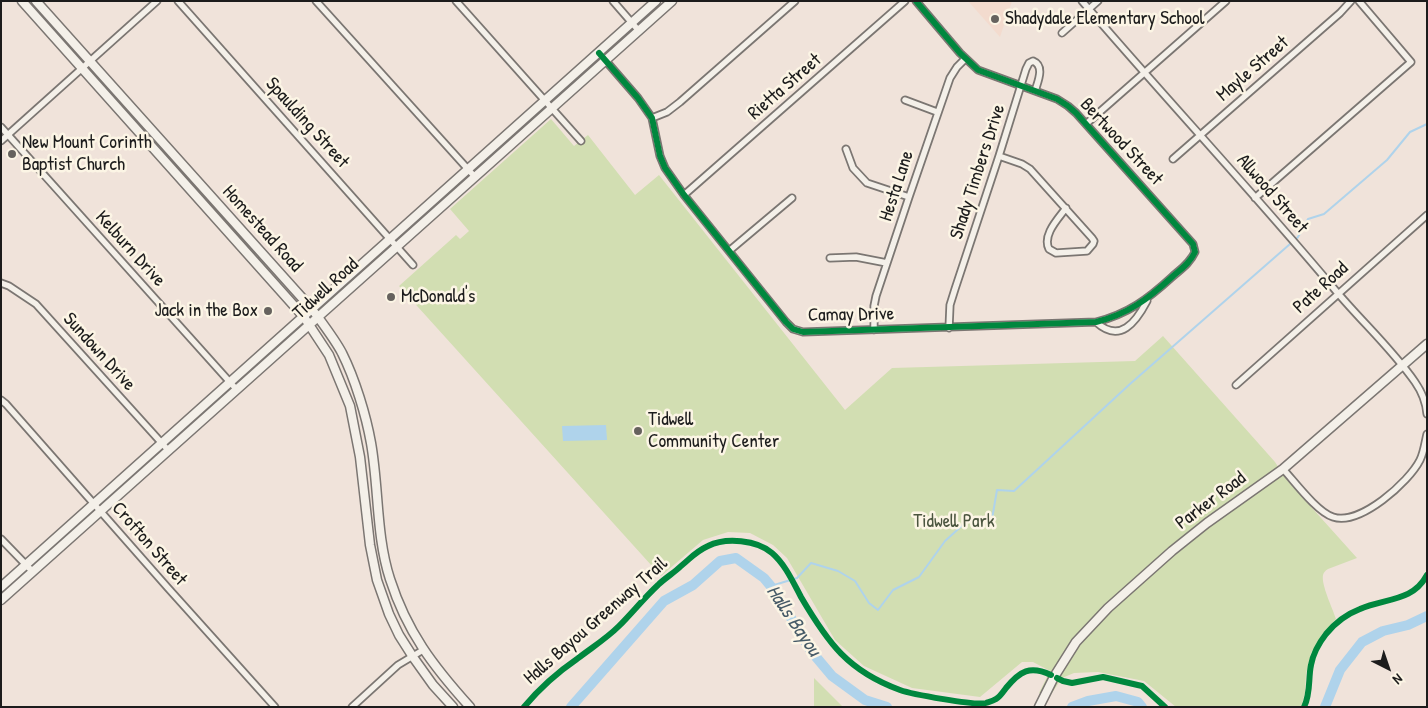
<!DOCTYPE html>
<html>
<head>
<meta charset="utf-8">
<style>
  body { margin:0 }
  #map { position:relative; width:1428px; height:708px; overflow:hidden; background:#f0e3da; font-family:"Patrick Hand",sans-serif }
  canvas { display:block }
  .frame { position:absolute; inset:0; border:2px solid #1c1c1c; pointer-events:none }
  .north { position:absolute; left:1363px; top:643px; width:50px; height:50px; -webkit-text-stroke:4px #fcf5e5; paint-order:stroke; rotate:139deg; font-size:14px; font-weight:700; line-height:20px; text-align:center; color:#1c1c1c }
  .north::after { content:''; display:block; margin:auto; width:18px; height:22px; background:#1c1c1c; clip-path:polygon(50% 0,100% 100%,50% 72%,0 100%) }
</style>
</head>
<body>
<div id="map">
<canvas width="1428" height="708"></canvas>
<div class="frame"></div>
<div class="north">N</div>
</div>
<script>
const c = document.querySelector('canvas').getContext('2d');
c.lineJoin = 'round';
function fillPath(path, color) { c.fillStyle = color; c.fill(path, 'evenodd'); }
function strokePath(path, color, width, dash) { c.strokeStyle = color; c.lineWidth = width; c.lineCap = dash ? 'butt' : 'round'; c.setLineDash(dash || []); c.stroke(path); }
function label(font, color, halo, rows, align = 'center') {
  c.font = font + ' "Patrick Hand",sans-serif'; c.lineWidth = 5; c.setLineDash([]); c.textBaseline = 'middle'; c.strokeStyle = halo; c.fillStyle = color; for (const [text, x, y, turn = 0] of rows) {
    c.save(); c.translate(x, y); c.rotate((+turn || 0) * Math.PI / 180); c.textAlign = isNaN(turn) ? turn : align; if (halo) c.strokeText(text, 0, 0); c.fillText(text, 0, 0); c.restore();
  }
}
fillPath(new Path2D(`
  M968 1H1012L1000 37Z`), '#f3dbce');
fillPath(new Path2D(`
  M551 119 574 146 588 135 635 195 659 175 845 410 892 368 1135 361 1163 336 1275 462 1286 479 1357 558 1328 569C1325 571 1324 572 1323 575 1321 585 1333 609 1336 619L1323 633 1311 653 1306 674 1305 693 1301 707H1176L1144 681 1098 672 1074 673 1062 678 1050 696 1039 693 1050 671 1033 662H1022L980 697 912 688 864 666 835 640 787 558 773 545 750 533 728 532 703 540 661 576 399 286 456 235 460 239 469 231 450 209Z
  M814 678 843 707H814Z`), '#d2deb2');
fillPath(new Path2D(`
  M606 425 607 440 563 441 562 426Z`), '#afd3eb');
strokePath(new Path2D(`
  M771 586 797 578 811 563 838 571 855 581 869 603 878 610 893 590 919 577 945 541 966 522 992 519 997 490 1014 491 1130 384 1298 237 1308 219 1324 214 1387 160 1410 132 1427 124`), '#afd3eb', 2);
strokePath(new Path2D(`
  M571 707 664 601 693 585 720 561 736 558 764 578 774 590 811 651 832 676 865 700 887 707
  M1072 707 1088 701 1116 696 1138 702 1142 707
  M1325 707 1340 670 1362 642 1383 631 1408 625 1427 616`), '#afd3eb', 10);
const minor = new Path2D(`
  M178 1 413 265
  M316 1 475 177
  M456 1 581 141
  M613 1 639 31
  M1082 1C1166 99 1254 193 1336 291 1362 322 1392 349 1415 382 1422 392 1426 402 1427 414
  M1062 33 1098 1
  M599 53 638 98 652 118 660 156 665 168 684 195 786 322 793 329 803 332 1096 322C1128 314 1148 299 1172 277 1181 269 1190 263 1195 252L1193 244 1076 113 1068 106 1057 99 978 70 960 53 916 1
  M905 100 937 112
  M652 118 667 112 680 102 795 1
  M1086 124 1226 1
  M1 127 237 390
  M1 141 157 1
  M846 149 853 168 867 183 909 197
  M999 156 1022 164 1030 169 1092 238 1094 241 1093 244 1087 251 1056 253 1049 249C1042 235 1058 219 1066 208
  M1173 159 1340 13 1351 1
  M684 195 905 1
  M1255 198 1411 62 1359 1
  M729 251 792 198
  M830 258 856 257 887 263
  M1 283 9 286 36 304 168 450
  M1096 322C1120 344 1136 322 1147 301
  M949 328 950 305 955 289 999 156 1026 69 1029 63 1033 61C1045 66 1038 81 1035 91
  M874 330V306L876 296 909 197 950 78 957 67 965 59
  M1236 385 1427 215
  M1 400 6 404 168 588 275 707
  M1283 469C1295 482 1317 512 1333 517 1360 526 1409 482 1420 460 1424 452 1425 442 1427 434
  M1 539 33 572
  M352 707 398 665 423 650`);
const secondary = new Path2D(`
  M22 1 304 317 329 355 350 406 360 457 370 545 377 580 389 614 399 635 413 657 433 685 453 707
  M36 1 312 309C322 323 334 338 342 353 355 379 366 415 371 443 379 488 376 536 390 579 407 632 433 666 470 707
  M1 587 656 1
  M1 600 672 1
  M1039 707 1054 677 1076 642 1108 608 1172 551 1207 523 1283 469 1427 344`);
strokePath(minor, '#7b7672', 9);
strokePath(secondary, '#7b7672', 11);
strokePath(minor, '#f4f0e9', 5.5);
strokePath(secondary, '#f4f0e9', 8);
strokePath(new Path2D(`
  M599 53 638 98 652 118 660 156 665 168 684 195 786 322 793 329 803 332 1096 322C1128 314 1148 299 1172 277 1181 269 1190 263 1195 252L1193 244 1076 113 1068 106 1057 99 978 70 960 53 916 1
  M1057 678 1063 681 1072 683 1103 677 1142 686 1165 707
  M524 707C539 689 558 672 577 659 591 648 606 639 619 626 632 613 644 598 658 585 665 578 674 573 681 566 691 558 695 552 708 546 726 537 757 540 772 553 785 564 793 582 801 597 828 643 848 671 900 690 911 694 976 706 986 703 989 702 993 701 996 699 1000 697 1003 692 1006 688 1020 671 1030 665 1051 675
  M1304 707C1311 693 1308 679 1311 665 1313 654 1319 643 1326 634 1335 623 1347 614 1360 609 1385 598 1413 602 1427 575`), '#00873e', 6);
for (const [x, y, r, color] of [
  [995,19,5,"#66625e"],
  [12,154,5,"#66625e"],
  [391,297,5,"#66625e"],
  [268,311,5,"#66625e"],
  [638,431,5,"#66625e"]
]) { const dot = new Path2D(); dot.arc(x, y, r, 0, 2 * Math.PI); c.fillStyle = color; c.fill(dot); strokePath(dot, '#fcf5e5', 2); }
label('19px', '#1c1c1c', '#fcf5e5', [
  ["Shadydale Elementary School",1005,19],
  ["New Mount Corinth",22,143],
  ["Baptist Church",22,165],
  ["McDonald's",401,297],
  ["Jack in the Box",258,311,"right"],
  ["Tidwell",648,420],
  ["Community Center",648,442]
], 'left');
label('19px', '#1c1c1c', '#fcf5e5', [
  ["Mayle Street",1253,69,-41],
  ["Rietta Street",785,87,-41],
  ["Spaulding Street",307,123,48],
  ["Bertwood Street",1121,142,47],
  ["Shady Timbers Drive",978,172,-72],
  ["Hesta Lane",897,186,-72],
  ["Allwood Street",1272,194,49],
  ["Homestead Road",262,229,48],
  ["Kelburn Drive",130,249,48],
  ["Pate Road",1321,288,-42],
  ["Tidwell Road",326,289,-42],
  ["Camay Drive",851,315,-1],
  ["Sundown Drive",99,352,48],
  ["Parker Road",1211,501,-37],
  ["Crofton Street",149,544,49],
  ["Halls Bayou Greenway Trail",596,621,-41]
]);
label('19px', '#4b553f', '#fcf5e5', [
  ["Tidwell Park",954,522]
]);
label('italic 20px', '#465a67', '#fcf5e5', [
  ["Halls Bayou",793,621,56]
]);
</script>
</body>
</html>
